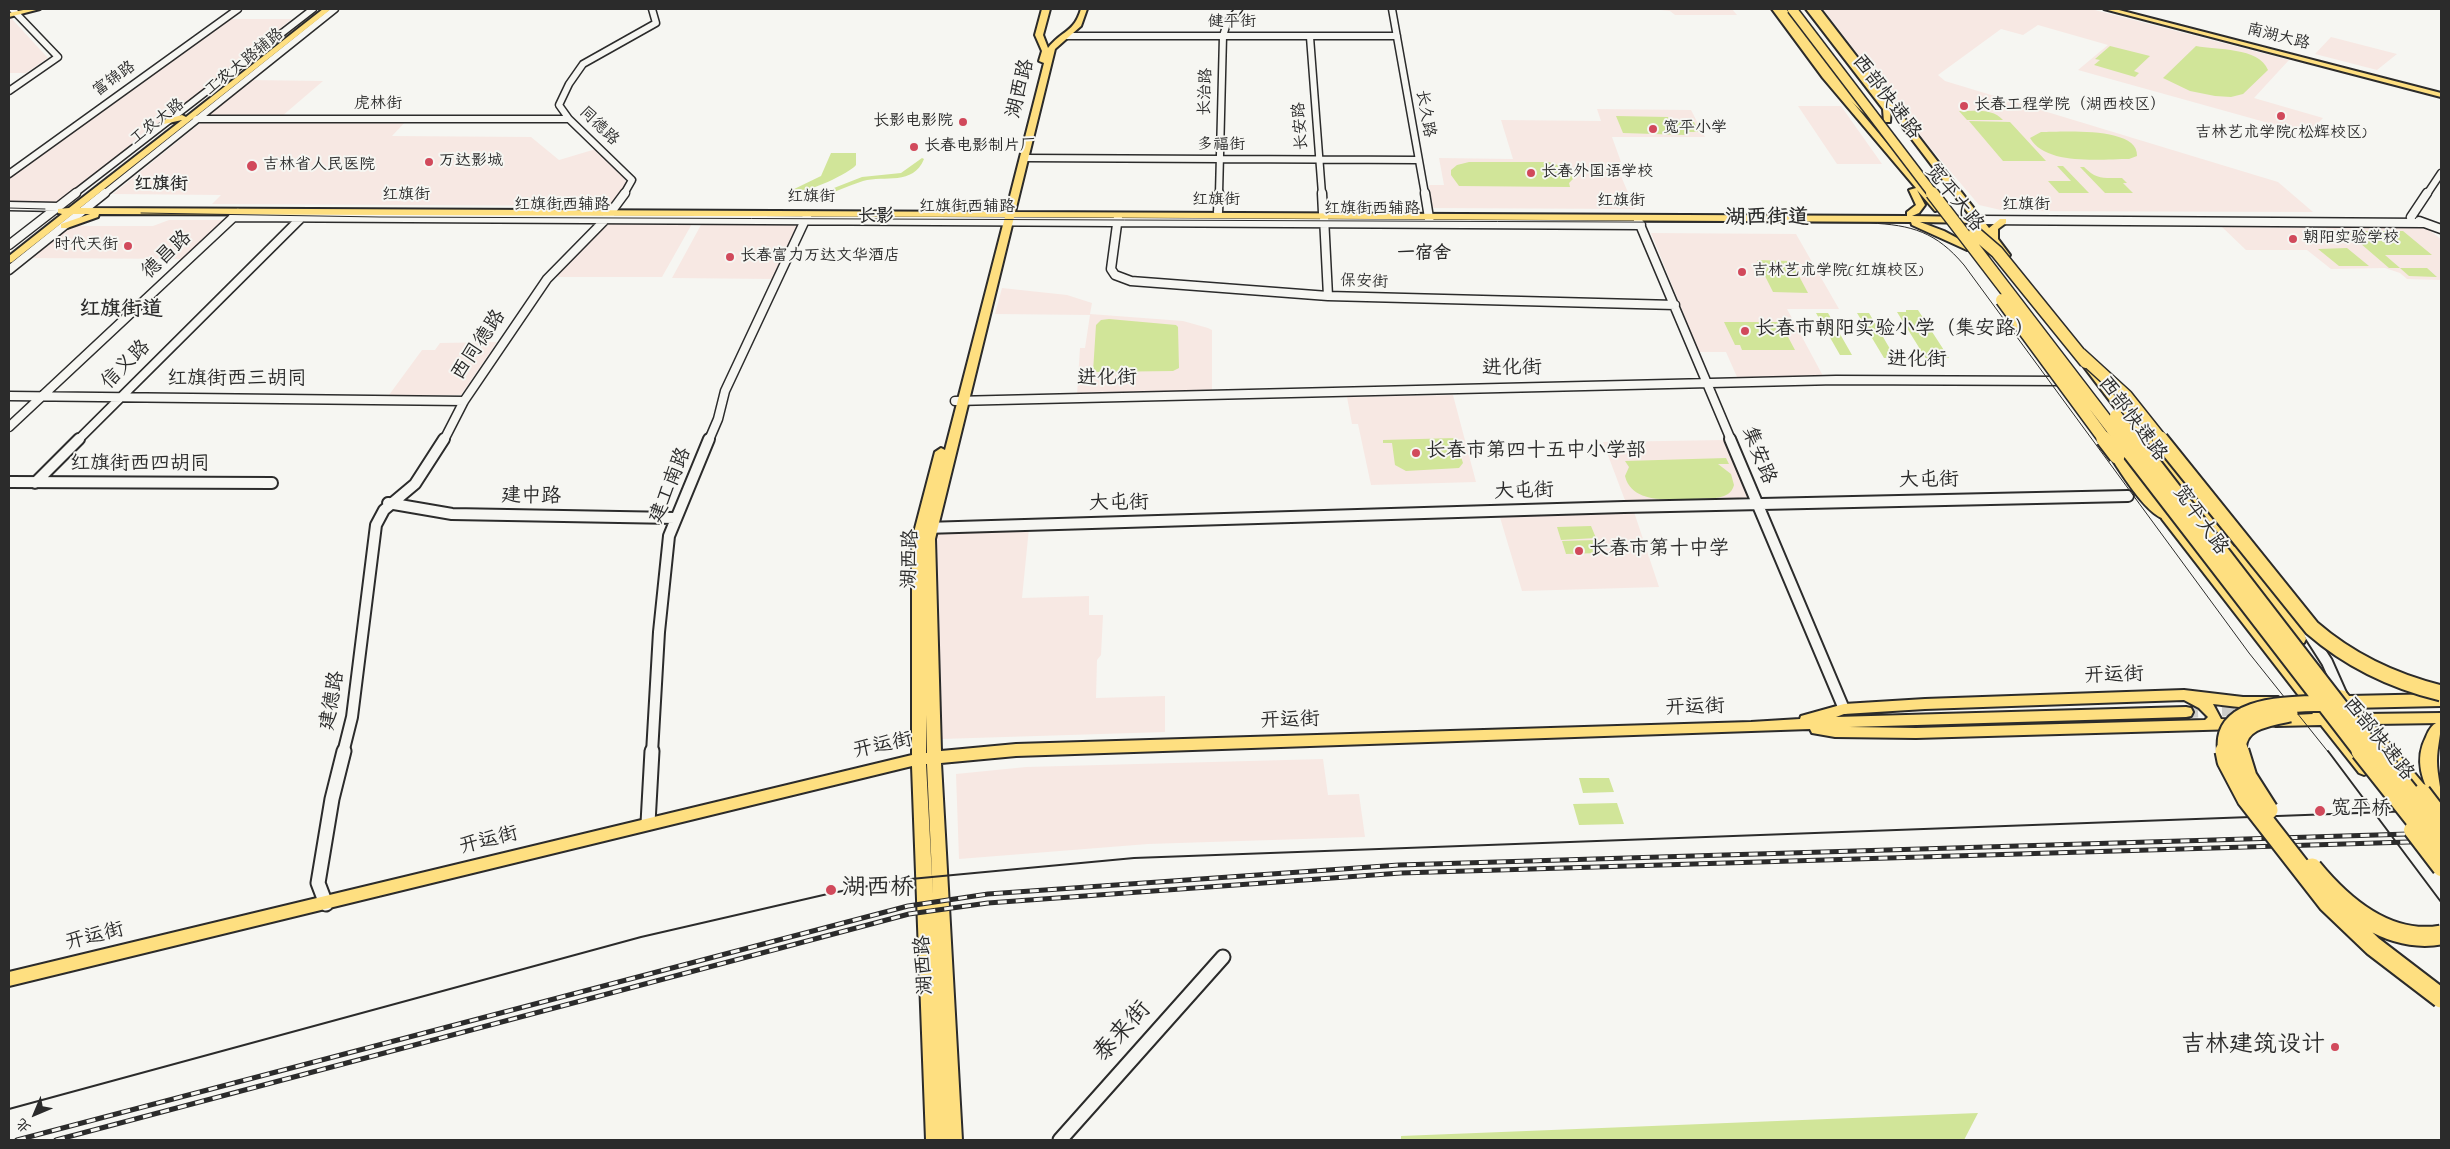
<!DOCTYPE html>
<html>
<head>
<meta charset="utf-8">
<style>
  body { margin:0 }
  #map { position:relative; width:2450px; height:1149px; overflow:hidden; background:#f6f6f2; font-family:"Indie Flower","LXGW WenKai TC",sans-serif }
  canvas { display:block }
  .frame { position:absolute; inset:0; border:10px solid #2b2b2b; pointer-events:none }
  .north { position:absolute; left:10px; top:1089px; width:50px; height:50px; -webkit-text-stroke:4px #f6f6f2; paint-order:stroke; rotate:225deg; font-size:14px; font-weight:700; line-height:20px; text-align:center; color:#2b2b2b }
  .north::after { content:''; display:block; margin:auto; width:18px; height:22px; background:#2b2b2b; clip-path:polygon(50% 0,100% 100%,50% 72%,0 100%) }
</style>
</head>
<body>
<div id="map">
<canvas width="2450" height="1149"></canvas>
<div class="frame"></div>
<div class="north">北</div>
</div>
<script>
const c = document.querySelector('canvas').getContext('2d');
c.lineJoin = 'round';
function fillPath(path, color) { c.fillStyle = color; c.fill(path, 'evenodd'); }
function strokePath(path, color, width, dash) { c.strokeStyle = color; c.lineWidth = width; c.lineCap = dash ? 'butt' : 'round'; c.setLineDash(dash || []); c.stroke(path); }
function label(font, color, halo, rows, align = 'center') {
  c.font = font + ' "Indie Flower","LXGW WenKai TC",sans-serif'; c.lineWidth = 4; c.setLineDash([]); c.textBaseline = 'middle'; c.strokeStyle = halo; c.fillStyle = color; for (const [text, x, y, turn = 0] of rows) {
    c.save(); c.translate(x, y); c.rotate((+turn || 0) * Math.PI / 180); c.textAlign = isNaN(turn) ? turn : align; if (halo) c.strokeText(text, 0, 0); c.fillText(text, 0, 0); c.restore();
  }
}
fillPath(new Path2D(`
  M1535 9H1732L1737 15H1675L1670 11 1661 10Z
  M1823 9H2091L2289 60 2254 98 2323 118 2308 134 2078 70 2108 45 2038 25 2023 35 2001 29 1938 75 1945 81 2278 182 2313 212 2005 211 1979 205 1928 145Z
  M11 18 48 58 26 73H9V19Z
  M227 19H292L219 76H222L60 201 50 203H9V176H12Z
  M2331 37 2397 54 2377 70 2315 54Z
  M249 80 323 81 281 117H203Z
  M1798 106H1841L1882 164H1837Z
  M1597 109 1691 110 1705 137H1612L1621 162H1615L1635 209 1433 208 1429 185H1444L1439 158 1513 159 1501 120 1601 121Z
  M204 120H407L392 136 531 137 559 160 596 149 622 174 627 184 625 190 610 206 212 204 221 195 113 194Z
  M169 220H228L186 259 28 258 67 226H153Z
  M693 222 662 277H558L556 275 606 224Z
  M702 223H801L774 279 672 278Z
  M2222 227 2426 228 2441 239V280L2407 279 2400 273 2385 268 2331 269 2307 250H2246Z
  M1651 233 1796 234 1839 309H1787L1823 376 1737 377 1726 352H1699Z
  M1002 288 1067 295 1092 303 1090 314 1183 321 1208 328 1212 330V392L1077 395 1080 348H1085L1090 315 995 314Z
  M497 342 461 395H389L422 350H435L440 343Z
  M1453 395 1476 482 1371 485 1358 424H1352L1347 397Z
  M1725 440 1739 469 1737 470 1749 499 1626 503 1603 442Z
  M1633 509 1659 587 1522 591 1499 514Z
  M1029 528 1022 598 1089 596V615H1103L1101 655 1097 660 1096 698 1165 696V732L941 739 935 584 936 533Z
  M1323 759 1328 795 1359 794 1365 837 1148 844 959 859 956 774 1026 767Z`), '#f7e8e3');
fillPath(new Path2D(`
  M2110 46 2150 56 2134 71 2139 73 2135 77 2094 65 2100 60 2095 59Z
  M2196 46C2216 50 2259 47 2268 70L2243 94 2231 97 2215 96 2190 91 2163 78Z
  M1959 111C1974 111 1993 108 2003 120H1967Z
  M1616 116 1668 117 1669 120H1693L1699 132H1685L1686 135 1623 133Z
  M1969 121 2010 122 2046 161H2003Z
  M2041 132C2061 132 2139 126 2137 156L2129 159C2101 159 2046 166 2030 138Z
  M831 153H856V165C849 174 799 197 788 192L821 176Z
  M922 158 924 159C913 186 885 175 863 181 847 186 831 194 815 199L811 197 862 177 901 173Z
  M1469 162H1549L1569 169 1574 178 1569 183 1570 187 1459 186 1451 175V170L1457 165Z
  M2057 166H2063L2089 193H2059L2048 181H2071Z
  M2080 167H2084C2097 180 2104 178 2122 178L2127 183H2123L2133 193H2105Z
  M2346 231H2403L2432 255H2385L2400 268H2427L2437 277 2409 276 2400 268H2389Z
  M2347 248 2369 266H2339L2318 249Z
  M1757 260 1791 261 1808 293 1773 292Z
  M1906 310H1918L1949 358 1931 357 1933 362H1928L1897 312H1906Z
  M1816 313H1828L1852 355H1840Z
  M1857 313H1869L1893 354H1887L1889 358H1884Z
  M1109 319 1176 325 1178 327 1179 368 1173 371 1093 372 1096 325 1101 320Z
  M1724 322H1780L1795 350H1742L1740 345H1735Z
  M1455 438 1463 463 1459 468 1406 471 1395 465 1392 443H1383V440Z
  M1726 458 1729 464H1718L1731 474 1734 485C1733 489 1731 492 1728 494 1718 500 1704 498 1693 499 1672 499 1632 505 1625 476L1629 467 1625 461Z
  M1591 526 1596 538 1561 540 1557 527Z
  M1596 540 1601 553 1566 554 1562 541Z
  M1579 778H1609L1614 792 1583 793Z
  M1617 803 1624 824 1579 825 1573 804Z
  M1978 1113 1964 1140H1401V1136Z`), '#d1e599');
strokePath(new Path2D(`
  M2186 712 2256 709`), '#cdcdca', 12, [12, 6]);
const minorFar3 = new Path2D(`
  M1392 9 1425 194
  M1067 36H1397
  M1310 37 1322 194
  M9 91 58 57 12 9
  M196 119H569
  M1024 158 1418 160
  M9 174 238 9
  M74 194 313 9
  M104 194 335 9
  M624 194 632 180 569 119 559 105 569 84 583 64 656 23 652 9
  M1219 194 1223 36 1227 23 1239 9
  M2427 194 2441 173`);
const minorFar2 = new Path2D(`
  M1322 193 1323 213
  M1425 193 1430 224
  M9 206 58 207
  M1218 212 1219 193
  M233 217 1641 225
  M1118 217 1111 269 1115 275 1131 281 1328 296 1675 305
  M1324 217 1328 296
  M2411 217 2427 193
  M1638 220 1731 440
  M1979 220 2423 223
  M2419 221 2441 229
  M9 245 76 193
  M9 270 105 193
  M9 396 464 401
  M955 401 1836 380 2066 381
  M9 427 238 213
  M78 440 302 217
  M444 440 464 401 547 279 605 220 625 193
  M709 440 718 419 725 391 807 216`);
const minorFar1 = new Path2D(`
  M1730 439 1844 709
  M9 482 272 483
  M35 483 79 439
  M388 503 452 514 675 518
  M925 528 1624 507 2128 496
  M2304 626 2327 662 2343 698
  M343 753 352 717 376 525 384 510 415 484 444 439
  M652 753 659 632 669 536 709 439`);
const minor = new Path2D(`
  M648 823 652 751
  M326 904 318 883 332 799 344 751
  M1060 1140 1223 957`);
const major = new Path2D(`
  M28 9H40L9 17V13Z
  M323 9H331L80 208 1006 212 1044 63 1039 61 1042 51 1035 35 1042 9H1050L1043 35 1048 48C1062 30 1074 33 1081 9H1087L1081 26 1055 49 1015 212 1907 216V212L1916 205 1909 190 1916 188 1823 78 1772 9H1779L1829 74 1942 209 1935 211 1917 190 1925 205 1919 213 1912 216 1971 217 1813 9H1820L1989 228 2000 219H2006V223L1998 229V239L2010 255 2008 257H2002L1976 223 1920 222 1944 231 1970 245 1972 247 1967 250 1912 225 1911 222 1014 217 935 539 941 751 1016 744 1751 722 1800 719 1801 716 1844 704 1925 699 2184 690 2243 697H2278L2280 701 2278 705C2258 711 2234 706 2213 704L2221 719 2244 720 2246 724 2244 728 2239 729 1916 738 1835 737 1812 733 1810 729 1016 756 941 763 962 1140H944L939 1031 944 1140H926L912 766 9 986V972L912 755V540L935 452 941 448 945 450 1005 217 99 214 98 217 67 228H61V224L90 214H73L12 262 9 263V256L62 214 58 213V209L69 208 182 120 164 124V120L182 115 186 117ZM2184 700 2199 708 2208 717 2205 720 1916 728 1849 727 2186 717 2191 716 2193 712 2191 708 2186 707 1836 717 1844 714 1925 709ZM926 715 927 753H926ZM926 764H927L933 896Z
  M2104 9H2115L2441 93V97Z
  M2085 358 2089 359 2303 636 2305 639 2303 642H2293L2081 363 2080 361Z
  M2164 501 2168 502 2172 515 2329 714 2334 715 2335 721 2369 765 2371 769 2369 773 2364 775 2359 773 2321 725 2276 726 2271 725 2269 721 2271 717 2276 716 2313 714 2162 519 2158 505Z
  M2340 690 2345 691 2364 714 2441 713V723L2373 724 2427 788 2429 792 2427 796 2422 798 2417 796 2357 724 2351 723 2350 717 2333 695 2335 691Z`);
const highway = new Path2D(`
  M1778 9H1786L1841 80 1880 118V122H1874C1835 90 1807 49 1778 9Z
  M1806 9H1814L1891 107 1890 122H1884L1883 109Z
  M2117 452 2122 453 2160 505 2173 516 2171 519C2152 525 2120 471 2110 456Z
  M2238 546 2243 547 2299 618 2306 639 2304 643H2292L2287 623 2231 551 2233 547Z
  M2441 694V706L2349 708 2343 706 2341 702 2343 698 2349 696Z
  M2441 721C2441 735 2437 747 2437 761 2437 776 2442 789 2441 805L2435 803C2422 782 2414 760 2426 737 2429 729 2433 723 2441 721Z`);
strokePath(minorFar3, '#2b2b2b', 9);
strokePath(minorFar2, '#2b2b2b', 11);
strokePath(minorFar1, '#2b2b2b', 14);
strokePath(minor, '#2b2b2b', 17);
strokePath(major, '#2b2b2b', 4);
strokePath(highway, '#2b2b2b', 4);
strokePath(minorFar3, '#f6f6f2', 6);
strokePath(minorFar2, '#f6f6f2', 8);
strokePath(minorFar1, '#f6f6f2', 10);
strokePath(minor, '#f6f6f2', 13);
fillPath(major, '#fedf80');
fillPath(highway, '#fedf80');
strokePath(new Path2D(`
  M9 208 45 209
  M141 213 379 217 1870 223C1912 225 1936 232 1964 265L2249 653 2329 753`), '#2b2b2b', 1);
strokePath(new Path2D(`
  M2328 751 2441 902
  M9 1109 641 937 832 893 900 880 1134 858 2441 810`), '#2b2b2b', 2);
const rail = new Path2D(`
  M17 1140 908 906 988 894 1399 865 2441 833
  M56 1140 909 914 988 903 1401 873 2441 841`);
strokePath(rail, '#2b2b2b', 5);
strokePath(rail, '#f6f6f2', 3, [9]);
const majorBridge = new Path2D(`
  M2422 792 2441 817
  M2412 830 2441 868`);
const highwayBridgeFar3 = new Path2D(`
  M1792 9 1933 194`);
const highwayBridgeFar2 = new Path2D(`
  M1932 193 2121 440
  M1975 233 1997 252 2086 362
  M2002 300 2105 440
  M2080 354 2126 396 2161 440
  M2116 416 2135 440`);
const highwayBridgeFar1 = new Path2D(`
  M2104 439 2117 456
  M2120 439 2362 753
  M2134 439 2376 753
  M2160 439 2312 628C2350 661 2392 681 2441 693
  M2226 753C2216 700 2295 705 2328 703
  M2239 753C2234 723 2269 718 2290 714`);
const highwayBridge = new Path2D(`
  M2225 751 2227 761 2247 799 2328 903 2373 946 2441 998
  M2239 751 2247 777 2268 810
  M2361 751 2441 852
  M2375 751 2441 833
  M2312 868C2344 907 2388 944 2441 935`);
strokePath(majorBridge, '#2b2b2b', 20, []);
strokePath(highwayBridgeFar3, '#2b2b2b', 12, []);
strokePath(highwayBridgeFar2, '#2b2b2b', 15, []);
strokePath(highwayBridgeFar1, '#2b2b2b', 19, []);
strokePath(highwayBridge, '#2b2b2b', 23, []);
strokePath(majorBridge, '#fedf80', 16);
strokePath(highwayBridgeFar3, '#fedf80', 9);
strokePath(highwayBridgeFar2, '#fedf80', 12);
strokePath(highwayBridgeFar1, '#fedf80', 15);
strokePath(highwayBridge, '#fedf80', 19);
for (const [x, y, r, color] of [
  [1964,106,5,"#d1495b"],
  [2281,116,5,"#d1495b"],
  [963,122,5,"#d1495b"],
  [1653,129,5,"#d1495b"],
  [914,147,5,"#d1495b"],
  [429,162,5,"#d1495b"],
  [252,166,6,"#d1495b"],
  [1531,173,5,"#d1495b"],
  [2293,239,5,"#d1495b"],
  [128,246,5,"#d1495b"],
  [730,257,5,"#d1495b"],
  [1742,272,5,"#d1495b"],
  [1745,331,5,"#d1495b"],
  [1416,453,5,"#d1495b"],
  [1579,551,5,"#d1495b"],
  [2320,811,6,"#d1495b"],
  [831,890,6,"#d1495b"],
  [2335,1047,5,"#d1495b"]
]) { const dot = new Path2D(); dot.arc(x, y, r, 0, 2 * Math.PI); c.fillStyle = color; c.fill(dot); strokePath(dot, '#f6f6f2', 2); }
label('16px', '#2b2b2b', '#f6f6f2', [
  ["健平街",1232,23],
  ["南湖大路",2278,38,14],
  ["工农大路辅路",245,63,-39],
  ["富锦路",115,80,-36],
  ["长治路",1207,92,-88],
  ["虎林街",378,105],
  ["长久路",1424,114,80],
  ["工农大路",158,123,-38],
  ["长安路",1302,126,-94],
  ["同德路",598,127,44],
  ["多福街",1221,146],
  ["红旗街",406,196],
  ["红旗街",811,198],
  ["红旗街",1216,201],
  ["红旗街",1621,202],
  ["红旗街西辅路",562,206],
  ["红旗街",2026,206],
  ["红旗街西辅路",967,208],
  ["红旗街西辅路",1372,210],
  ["保安街",1364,283,2]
]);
label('16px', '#2b2b2b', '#f6f6f2', [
  ["长春工程学院（湖西校区）",1974,106],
  ["长影电影院",953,122,"right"],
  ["宽平小学",1663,129],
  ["吉林艺术学院(松辉校区)",2281,134,"center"],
  ["长春电影制片厂",924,147],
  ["万达影城",439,162],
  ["吉林省人民医院",263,166],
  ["长春外国语学校",1541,173],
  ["朝阳实验学校",2303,239],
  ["时代天街",118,246,"right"],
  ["长春富力万达文华酒店",740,257],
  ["吉林艺术学院(红旗校区)",1752,272]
], 'left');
label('bold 18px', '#2b2b2b', '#f6f6f2', [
  ["红旗街",161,186],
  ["长影",876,218],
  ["一宿舍",1424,255]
]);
label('20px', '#2b2b2b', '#f6f6f2', [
  ["湖西路",1022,89,-76],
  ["西部快速路",1885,98,53],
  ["宽平大路",1953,199,51],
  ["德昌路",168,256,-43],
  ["西同德路",480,346,-56],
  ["进化街",1917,362],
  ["信义路",127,366,-45],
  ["进化街",1512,370,-1],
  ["进化街",1107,380,-1],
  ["红旗街西三胡同",237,381],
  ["西部快速路",2131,420,53],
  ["集安路",1757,456,68],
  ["红旗街西四胡同",140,466],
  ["大屯街",1929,482,-1],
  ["建工南路",672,486,-68],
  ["大屯街",1524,493,-2],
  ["建中路",531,498,1],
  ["大屯街",1119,505,-1],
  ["宽平大路",2199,521,55],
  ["湖西路",912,559,-88],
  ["开运街",2114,677,-2],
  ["建德路",334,701,-80],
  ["开运街",1695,709,-2],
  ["开运街",1290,722,-2],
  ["西部快速路",2377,740,51],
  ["开运街",883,747,-12],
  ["开运街",489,842,-14],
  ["开运街",95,938,-14],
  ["湖西路",926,965,-93]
]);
label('20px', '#2b2b2b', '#f6f6f2', [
  ["长春市朝阳实验小学（集安路）",1755,331],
  ["长春市第四十五中小学部",1426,453],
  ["长春市第十中学",1589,551],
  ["宽平桥",2331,811]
], 'left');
label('bold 21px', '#2b2b2b', '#f6f6f2', [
  ["湖西街道",1767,220],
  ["红旗街道",121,312]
]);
label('24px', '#2b2b2b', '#f6f6f2', [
  ["湖西桥",842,890],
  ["吉林建筑设计",2325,1047,"right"]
], 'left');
label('24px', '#2b2b2b', '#f6f6f2', [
  ["泰来街",1124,1033,-48]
]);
</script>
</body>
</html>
